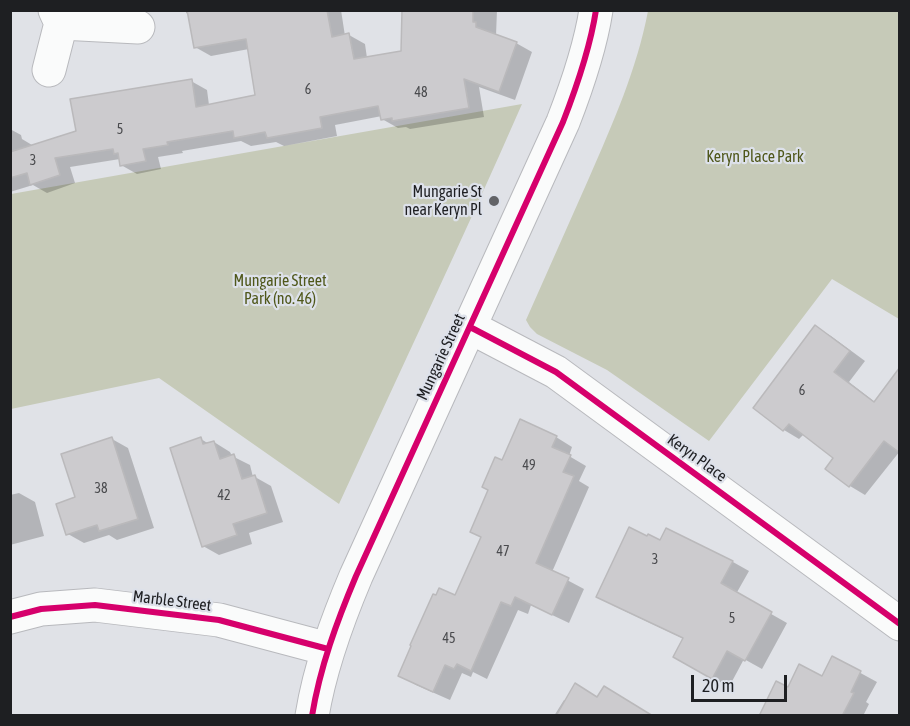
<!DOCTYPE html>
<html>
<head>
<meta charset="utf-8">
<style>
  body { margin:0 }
  #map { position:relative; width:910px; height:726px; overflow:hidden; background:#e0e2e7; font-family:"Asap Condensed",sans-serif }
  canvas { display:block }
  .frame { position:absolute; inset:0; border:12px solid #1e1f22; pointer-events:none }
  .scale { position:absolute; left:691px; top:675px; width:96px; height:27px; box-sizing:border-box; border:3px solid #1e1f22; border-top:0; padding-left:8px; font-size:18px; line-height:21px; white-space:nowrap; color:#1e1f22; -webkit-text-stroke:4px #dde1ea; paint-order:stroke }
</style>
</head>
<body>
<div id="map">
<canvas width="910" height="726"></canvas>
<div class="frame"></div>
<div class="scale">20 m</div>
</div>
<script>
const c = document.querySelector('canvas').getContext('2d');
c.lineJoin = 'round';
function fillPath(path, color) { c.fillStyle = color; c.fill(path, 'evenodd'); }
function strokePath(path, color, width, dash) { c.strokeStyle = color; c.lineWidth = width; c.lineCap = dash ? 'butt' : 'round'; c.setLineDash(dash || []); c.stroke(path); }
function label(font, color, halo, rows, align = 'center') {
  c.font = font + ' "Asap Condensed",sans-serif'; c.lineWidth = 4.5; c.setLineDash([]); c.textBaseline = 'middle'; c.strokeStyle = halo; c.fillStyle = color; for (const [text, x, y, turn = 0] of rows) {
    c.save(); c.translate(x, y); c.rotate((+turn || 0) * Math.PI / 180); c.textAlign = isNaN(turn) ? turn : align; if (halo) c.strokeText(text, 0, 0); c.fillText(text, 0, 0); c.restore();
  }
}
fillPath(new Path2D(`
  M648 11H899V319L832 279 709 441 607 370 537 334 530 327 526 320C547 273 568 225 589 178 613 123 637 69 648 11Z
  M522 104C463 239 400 371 339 504L159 378 11 409V194Z`), '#c6cab8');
fillPath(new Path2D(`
  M186 10H341L345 36 349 35 365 44 367 58 403 52 404 10H497L496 36 516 43 532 52 515 100 479 87 484 117 410 129 406 127 398 128 382 119V116L335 125 337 136 284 146 276 142 251 146 241 141 182 151 183 153 158 157 161 169 137 174 121 165 120 159 70 167 75 183 47 193 33 185 10 192V129L21 135 22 139 32 145 78 132 191 81 207 90 209 105 256 96 249 49 211 56 195 47 190 15 186 13Z
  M815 327 831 336 865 361 849 382 875 402 900 451 865 495 850 486 828 469 835 458 804 434 799 439 784 430Z
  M520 421 556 437 572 447 569 456 586 466 579 481 589 487 552 572 584 589 569 623 531 605 528 614 518 610 487 679 473 672 471 677 462 673 450 700 416 685 400 676 456 597 483 537 503 462Z
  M112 439 128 448 154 528 117 540 109 535 84 543 68 534 77 498Z
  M201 439 209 444 214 442 230 452 232 456 250 465 253 477H255L271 486 283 522 249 533 252 544 219 555 203 546Z
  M19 493 35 502 44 536 10 545V495Z
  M666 530 733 562 749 571 736 594 787 623 762 669 744 659 729 687 675 657 684 639 614 606 598 596 661 542Z
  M833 658 877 682 866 702 869 704 863 716H760L788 689 822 678Z
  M598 698 651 716H554L564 700 566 701Z`), '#0003');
const building = new Path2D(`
  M187 10H327L332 37 349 33 354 59 401 51 402 10H473V22H476V27L517 42 499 92 464 79 469 108 392 121V118L381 120 378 106 320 117 322 128 267 138 265 132 234 138 233 131 167 142 168 145 143 149 146 161 120 166 118 153 114 154 113 149 55 158 60 175 30 185 27 173 10 178V152L76 131 70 99 192 79 196 107 255 95 246 39 194 48Z
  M815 325 850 351 834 372 874 402 900 367V453L884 441 849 487 825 469 833 458 789 424 783 431 753 408Z
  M520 419 557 436 552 447 571 455 563 472 574 476 536 563 569 578 552 615 515 597 511 606 501 602 471 671 457 664 454 669 445 665 433 692 398 676 411 646 410 645 433 594 436 595 439 588 455 595 481 537 470 532 488 490 482 487 495 457 502 460Z
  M112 437 138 519 99 531 97 525 66 535 56 504 75 497 61 454Z
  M201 437 203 444 214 441 220 459 234 454 242 479 255 475 267 513 233 524 237 535 202 547 170 448Z
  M629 527 647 536 648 534 660 540 666 528 733 561 721 583 772 612 745 661 727 651 712 679 673 657 683 638 596 597Z
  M832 656 861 671 851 692 854 693 842 716H759L776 681 788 687 799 664 822 676Z
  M575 683 597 697 604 686 653 716H556Z`);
fillPath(building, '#cccbce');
strokePath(building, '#bab9bb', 1.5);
const minor = new Path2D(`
  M61 23 138 27
  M49 70 61 23 55 10
  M470 327 556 372 900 624
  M10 617 41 609 95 605 219 620 328 649`);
const tertiary = new Path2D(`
  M312 716C320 667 337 621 356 576L563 122C577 86 590 49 596 10`);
strokePath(minor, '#b8b9bd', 35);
strokePath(tertiary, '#b8b9bd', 35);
strokePath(minor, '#fafbfb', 33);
strokePath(tertiary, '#fafbfb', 33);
strokePath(new Path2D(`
  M470 327 556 372 900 624
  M10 617 41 609 95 605 219 620 328 649
  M312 716C320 667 337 621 356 576L563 122C577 86 590 49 596 10`), '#d6006c', 6);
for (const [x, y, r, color] of [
  [494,201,6,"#626367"]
]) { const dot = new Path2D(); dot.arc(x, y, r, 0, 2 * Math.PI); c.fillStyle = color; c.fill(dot); strokePath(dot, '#dde1ea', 2); }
label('14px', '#4a4b4e', null, [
  ["6",308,90],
  ["48",421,93],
  ["5",120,130],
  ["3",33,161],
  ["6",802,391],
  ["49",529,466],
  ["38",101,489],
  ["42",224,496],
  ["47",503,552],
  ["3",655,560],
  ["5",732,619],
  ["45",449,639]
]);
label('16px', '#4f571a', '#dde1ea', [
  ["Keryn Place Park",755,157],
  ["Mungarie Street",280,281],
  ["Park (no. 46)",280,299]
]);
label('16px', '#1e1f22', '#dde1ea', [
  ["Mungarie St",482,192],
  ["near Keryn Pl",482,210]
], 'right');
label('16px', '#1e1f22', '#dde1ea', [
  ["Mungarie Street",441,357,-65],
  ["Keryn Place",697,458,36],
  ["Marble Street",172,601,7]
]);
</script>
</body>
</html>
